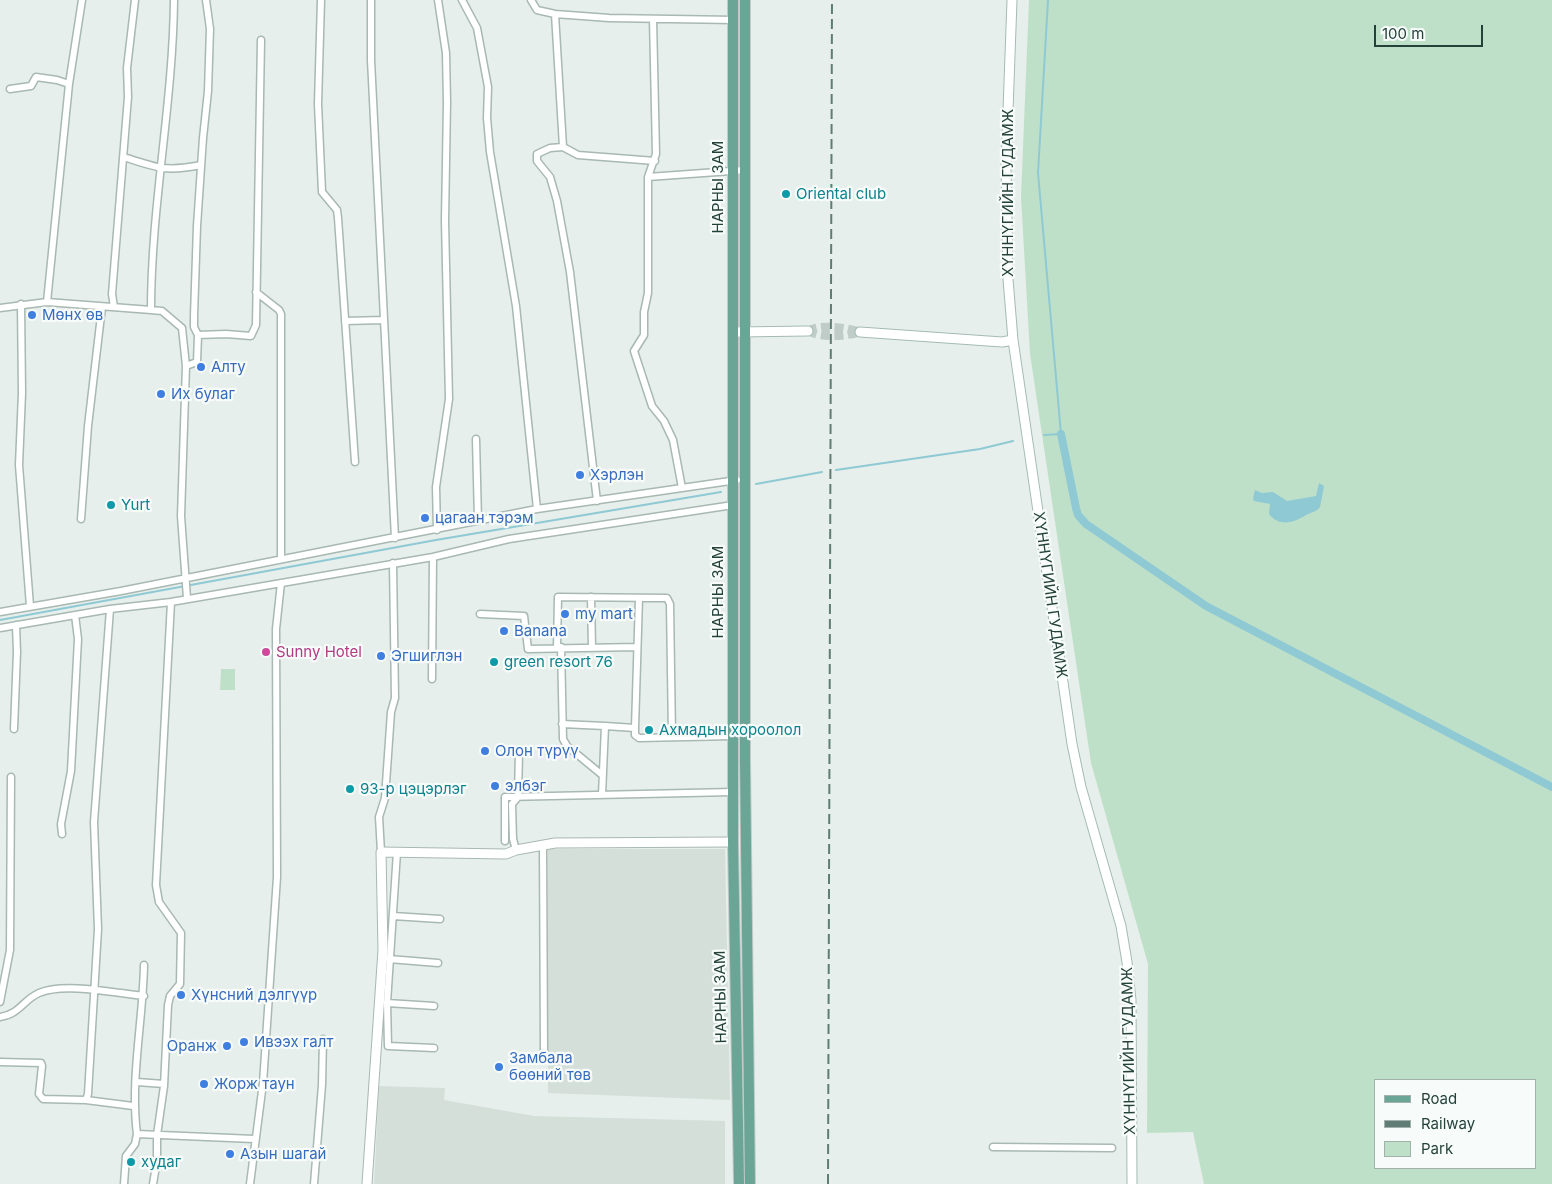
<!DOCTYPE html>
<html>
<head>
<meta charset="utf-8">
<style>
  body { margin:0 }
  #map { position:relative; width:1552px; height:1184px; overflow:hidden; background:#e6efeb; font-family:Inter,sans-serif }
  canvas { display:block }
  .legend { position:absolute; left:1374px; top:1079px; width:162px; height:90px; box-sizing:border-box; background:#f7fbf9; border:1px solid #a3b1ad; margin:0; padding:6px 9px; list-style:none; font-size:15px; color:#24423a }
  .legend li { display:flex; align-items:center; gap:10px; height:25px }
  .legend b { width:25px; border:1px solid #a3b1ad }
  .scale { position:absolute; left:1374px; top:25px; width:109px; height:22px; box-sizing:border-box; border:2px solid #24423a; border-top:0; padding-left:6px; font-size:15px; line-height:18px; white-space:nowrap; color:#24423a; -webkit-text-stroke:4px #f7fbf9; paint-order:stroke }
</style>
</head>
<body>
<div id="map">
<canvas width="1552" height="1184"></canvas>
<ul class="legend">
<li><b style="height:6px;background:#6aa596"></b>Road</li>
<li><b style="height:6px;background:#5f7d75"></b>Railway</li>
<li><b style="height:14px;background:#bfe0c8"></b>Park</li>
</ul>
<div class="scale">100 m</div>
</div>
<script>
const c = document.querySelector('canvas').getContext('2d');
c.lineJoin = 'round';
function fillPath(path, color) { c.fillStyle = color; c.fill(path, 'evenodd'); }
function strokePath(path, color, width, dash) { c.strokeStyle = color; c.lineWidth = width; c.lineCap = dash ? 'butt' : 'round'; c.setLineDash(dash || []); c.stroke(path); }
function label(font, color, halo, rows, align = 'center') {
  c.font = font + ' Inter,sans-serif'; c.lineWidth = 4.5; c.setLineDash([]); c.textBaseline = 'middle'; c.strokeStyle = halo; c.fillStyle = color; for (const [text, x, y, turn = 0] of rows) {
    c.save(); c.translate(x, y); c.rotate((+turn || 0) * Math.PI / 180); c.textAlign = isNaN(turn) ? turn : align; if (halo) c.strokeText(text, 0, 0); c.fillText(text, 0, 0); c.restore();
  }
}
fillPath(new Path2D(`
  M548 849H725L730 1100 548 1093Z
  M379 1086 445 1088 444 1100 534 1116 725 1121V1184H374Z`), '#d4dfda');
fillPath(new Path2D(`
  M1029 0H1552V1184H1204L1193 1132 1147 1133 1148 964 1091 763 1030 354 1021 197ZM1376 1080H1536V1168H1376Z
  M221 669H235V690H220Z`), '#bfe0c8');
fillPath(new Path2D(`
  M1319 483 1324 486 1320 507C1316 512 1312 512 1306 515 1295 522 1280 528 1269 514L1270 504 1254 501 1253 498 1255 490 1262 493 1273 492 1287 501 1316 496Z`), '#8ec9d4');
strokePath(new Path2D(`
  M1044 435 1061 434 1038 173 1048 0
  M836 470 980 449 1013 441
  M756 484 822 472
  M0 620 436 540 721 492`), '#8ec9d4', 2);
strokePath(new Path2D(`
  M1061 434 1076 508 1078 515 1086 524 1206 606 1552 787`), '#8ec9d4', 8);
strokePath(new Path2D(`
  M808 331C823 324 845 328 860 332
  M808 331C823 338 844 336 860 332`), '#bfccc8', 9, [9, 4.5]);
const minor = new Path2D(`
  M321 0 318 104 322 192 337 210 338 218 355 462
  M371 0V60L395 538
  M462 0 477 28 488 87 487 118 490 152 516 306 537 509
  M531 0 537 10 555 14 609 18 734 20
  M555 14 563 147
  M653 19 656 154 648 177 745 170
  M10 89 31 86 36 77 57 80 69 84
  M124 157C157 168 166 172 201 165
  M648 177V293L644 312V335L634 351 652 406 664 421 673 440 682 488
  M256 292 279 310 281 314V558
  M47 302 69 84 82 0
  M21 304 22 393 19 465 30 606
  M114 307 112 294 128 97 127 68 135 0
  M0 308 47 302 151 310 162 311 182 328 186 366 181 516 187 598
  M151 310C151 206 173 104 174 0
  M345 321 384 320
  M198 335 226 334 251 336 256 325 261 40
  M186 366 197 362 198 335 194 327V316L197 226 203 138 208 91 210 29 206 0
  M476 439 478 521
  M597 501 570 272 557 201 550 177 537 161V154L550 148 563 147 578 155 655 161
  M81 519 88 426 102 307
  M437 530 436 487 449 399 445 221 447 102 446 53 438 0
  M591 597 592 648
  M0 612 121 591 537 509 737 480
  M480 614 524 616 528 649 637 647
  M0 628 110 609 171 602 433 557 509 539 733 505
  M561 647 563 739 567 746 601 774
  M557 648 558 597 667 598 670 604 672 736
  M432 679 433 557
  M562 724 605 726
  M635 728 639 598
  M14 729 17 652 16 625
  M602 795 605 726 635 728V735L639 738 733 736
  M62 834 61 824 71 771 78 639 75 615
  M505 841V797L733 792
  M543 845 544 1055
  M516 850 513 839 512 804 518 797 519 751
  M381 852 379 817 385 798 391 712 395 698 393 563
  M397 852 387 1003 388 1046 434 1048
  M393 916 440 919
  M389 959 438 963
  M144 965C143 1021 130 1079 137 1134L254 1139
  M0 1002 10 950 11 777
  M387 1003 434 1006
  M0 1017C20 1014 23 1000 39 993 64 982 115 993 144 996
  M0 1062 41 1063 42 1066 39 1094 43 1099 86 1100 88 1094 98 929 94 822 110 609
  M137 1082 164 1084
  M86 1100 133 1106
  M993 1147 1112 1148
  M124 1184 126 1156 135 1144 137 1134
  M153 1184 157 1160V1135L164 1086 168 1005 170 996 180 984 181 933 159 902 156 885 171 602
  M250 1184 263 1083 277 877 276 629 281 583
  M314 1184 322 1085 323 1039`);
const tertiary = new Path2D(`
  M367 1184 383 950 381 852 506 854 516 850 555 843 733 842`);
const secondary = new Path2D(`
  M1012 0 1006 166 1008 279 1013 340 1072 744 1081 787 1121 926 1127 962 1131 1000 1132 1184
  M738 332 808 331
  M860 332 1002 342 1013 340`);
const primary = new Path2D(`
  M733 0V842L739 1184
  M745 0V761L750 1184`);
strokePath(minor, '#a8b8b2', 9);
strokePath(tertiary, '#a8b8b2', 11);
strokePath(secondary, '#a4bbb3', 11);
strokePath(primary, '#c2cac8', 12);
strokePath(minor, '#fff', 6);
strokePath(tertiary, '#fff', 9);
strokePath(secondary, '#fff', 9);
strokePath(primary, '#6aa596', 10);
strokePath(new Path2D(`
  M828 1184 832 0`), '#5f7d75', 2, [10, 5]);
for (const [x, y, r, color] of [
  [786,194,5,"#0f9aa8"],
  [32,315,5,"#3f7fe0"],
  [201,367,5,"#3f7fe0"],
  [161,394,5,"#3f7fe0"],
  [580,475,5,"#3f7fe0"],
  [111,505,5,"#0f9aa8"],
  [425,518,5,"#3f7fe0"],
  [565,614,5,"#3f7fe0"],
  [504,631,5,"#3f7fe0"],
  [266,652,5,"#d1479c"],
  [381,656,5,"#3f7fe0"],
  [494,662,5,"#0f9aa8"],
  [649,730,5,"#0f9aa8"],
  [485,751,5,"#3f7fe0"],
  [495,786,5,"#3f7fe0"],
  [350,789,5,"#0f9aa8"],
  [181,995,5,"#3f7fe0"],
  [244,1042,5,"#3f7fe0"],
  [227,1046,5,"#3f7fe0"],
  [499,1067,5,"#3f7fe0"],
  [204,1084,5,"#3f7fe0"],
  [230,1154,5,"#3f7fe0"],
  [131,1162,5,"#0f9aa8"]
]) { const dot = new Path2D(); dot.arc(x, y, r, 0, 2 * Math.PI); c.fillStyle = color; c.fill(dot); strokePath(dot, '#f7fbf9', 2); }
label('15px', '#24423a', '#f7fbf9', [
  ["НАРНЫ ЗАМ",718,187,-90],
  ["ХҮННҮГИЙН ГУДАМЖ",1008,193,-90],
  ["НАРНЫ ЗАМ",718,592,-90],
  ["ХҮННҮГИЙН ГУДАМЖ",1050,595,82],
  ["НАРНЫ ЗАМ",721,997,-91],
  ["ХҮННҮГИЙН ГУДАМЖ",1129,1051,-91]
]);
label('15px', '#0d838f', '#f7fbf9', [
  ["Oriental club",796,194],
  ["Yurt",121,505],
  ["green resort 76",504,662],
  ["Ахмадын хороолол",659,730],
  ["93-р цэцэрлэг",360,789],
  ["худаг",141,1162]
], 'left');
label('15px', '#366cbe', '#f7fbf9', [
  ["Мөнх өв",42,315],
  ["Алту",211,367],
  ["Их булаг",171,394],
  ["Хэрлэн",590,475],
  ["цагаан тэрэм",435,518],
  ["my mart",575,614],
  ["Banana",514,631],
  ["Эгшиглэн",391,656],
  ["Олон түрүү",495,751],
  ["элбэг",505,786],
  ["Хүнсний дэлгүүр",191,995],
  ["Ивээх галт",254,1042],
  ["Оранж",217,1046,"right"],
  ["Замбала",509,1058],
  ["бөөний төв",509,1075],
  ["Жорж таун",214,1084],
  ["Азын шагай",240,1154]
], 'left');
label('15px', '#b23c85', '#f7fbf9', [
  ["Sunny Hotel",276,652]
], 'left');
</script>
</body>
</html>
